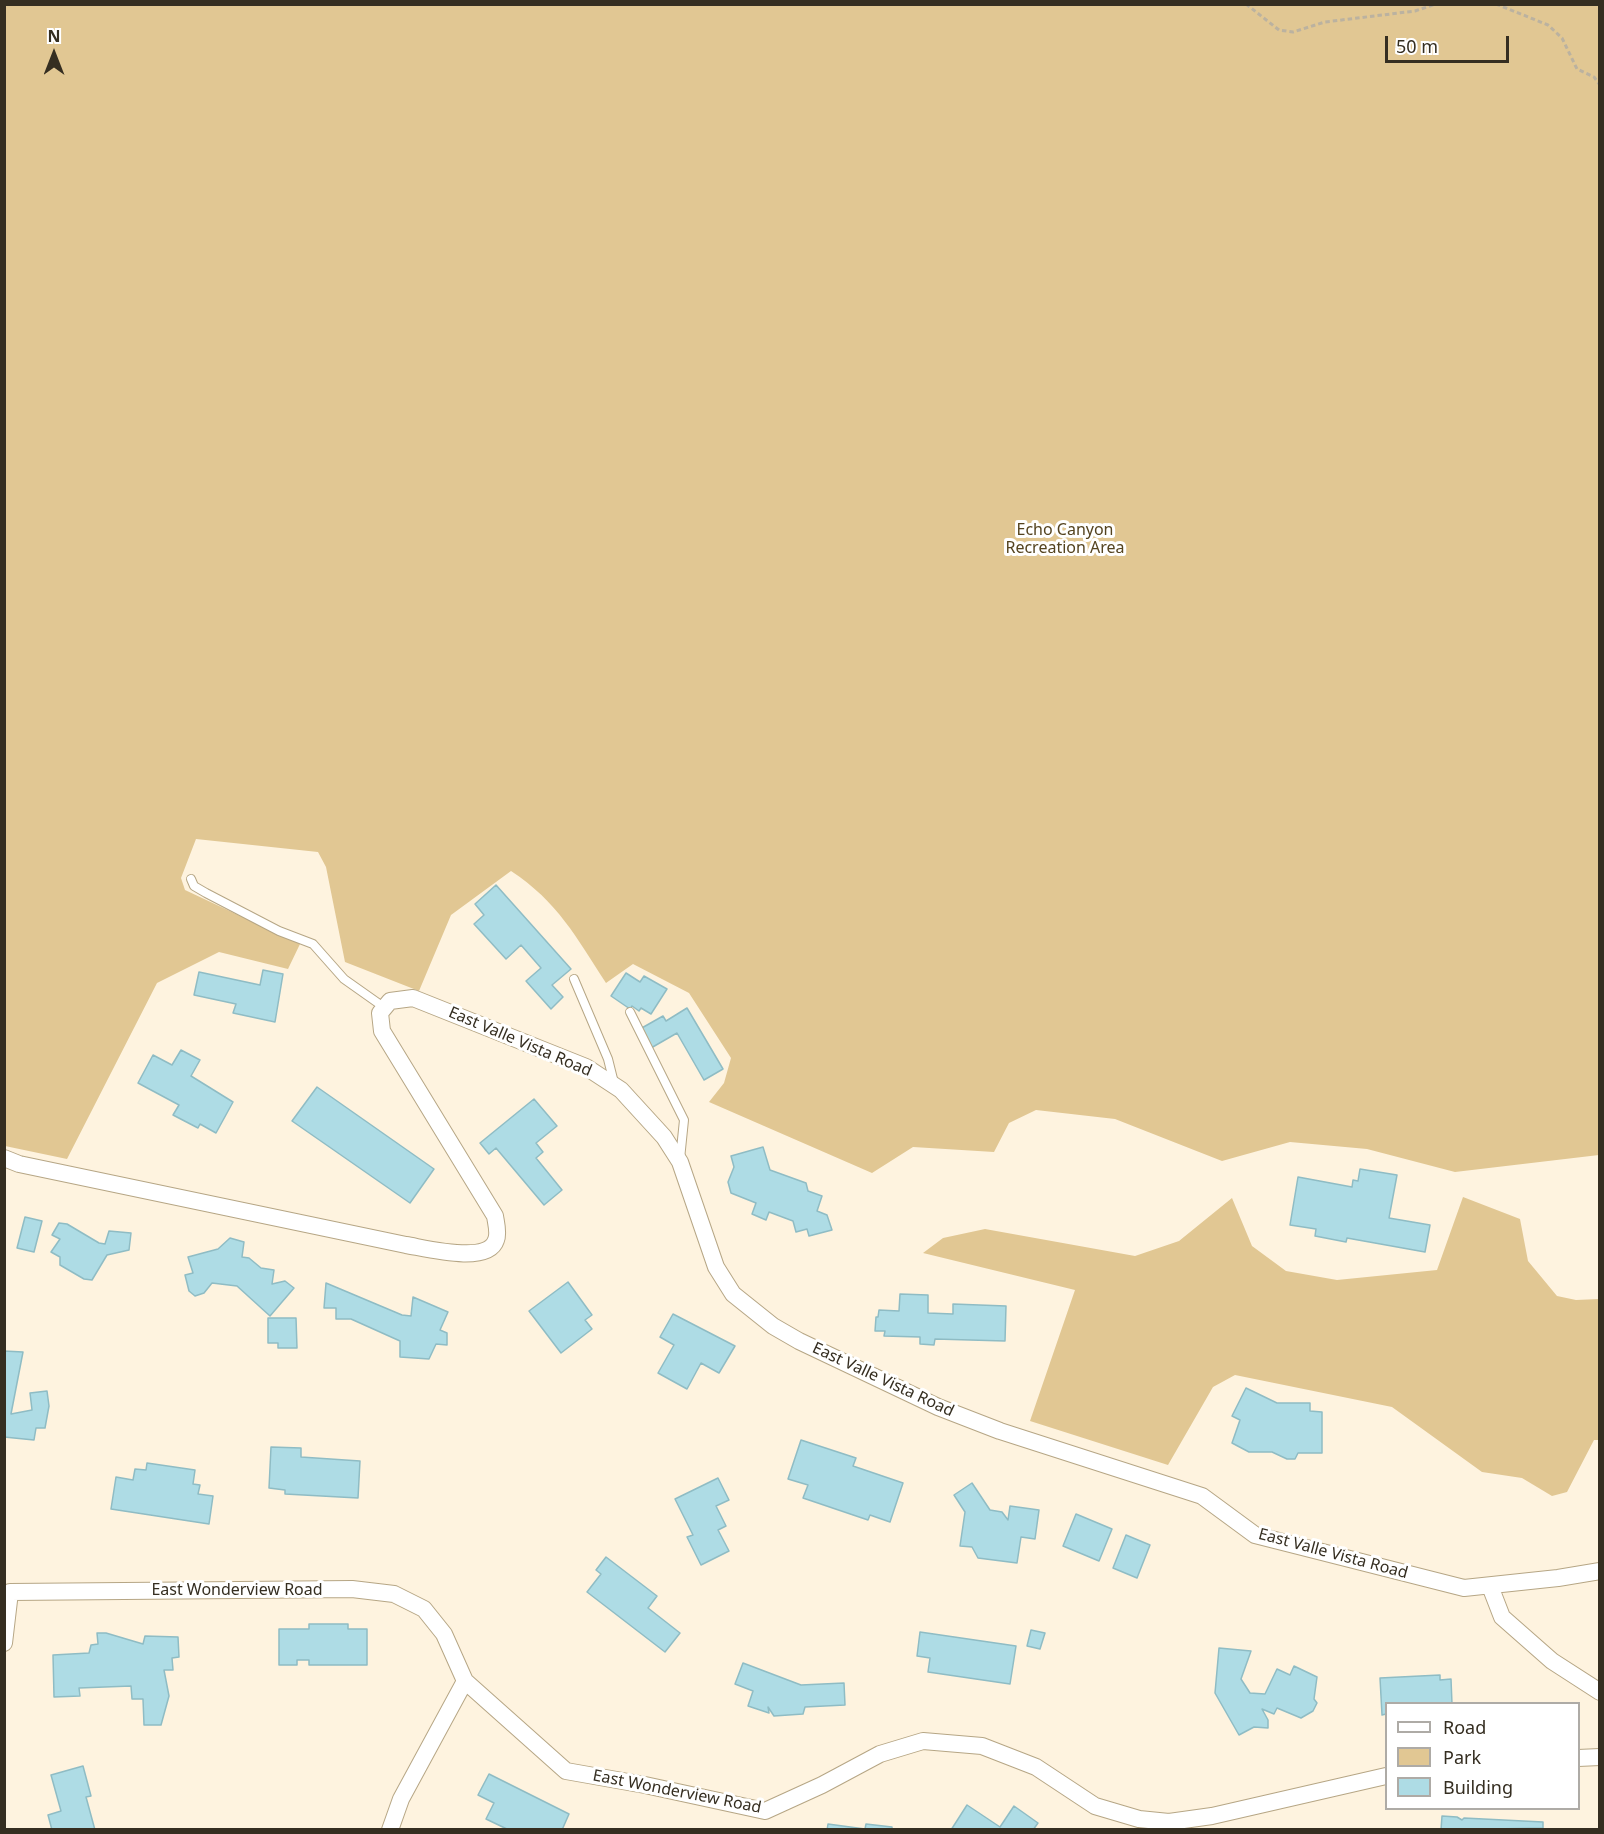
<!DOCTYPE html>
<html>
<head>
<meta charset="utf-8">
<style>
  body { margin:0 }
  #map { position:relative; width:1604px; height:1834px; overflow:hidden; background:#fef3df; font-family:"Noto Sans",sans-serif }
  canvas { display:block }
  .frame { position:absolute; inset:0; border:6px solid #352e21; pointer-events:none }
  .legend { position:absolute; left:1385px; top:1702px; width:195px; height:108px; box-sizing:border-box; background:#fff; border:2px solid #aeaba6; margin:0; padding:8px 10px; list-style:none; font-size:18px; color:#352e21 }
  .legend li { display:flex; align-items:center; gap:12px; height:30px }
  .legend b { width:30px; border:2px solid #aeaba6 }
  .north { position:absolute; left:24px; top:24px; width:60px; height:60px; -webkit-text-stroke:4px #fff; paint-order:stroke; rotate:0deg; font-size:16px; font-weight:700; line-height:24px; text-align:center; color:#352e21 }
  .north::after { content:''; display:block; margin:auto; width:21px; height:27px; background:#352e21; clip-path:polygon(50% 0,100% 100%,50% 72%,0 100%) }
  .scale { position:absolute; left:1385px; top:36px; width:124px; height:27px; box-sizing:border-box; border:3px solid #352e21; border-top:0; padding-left:8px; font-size:18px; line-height:21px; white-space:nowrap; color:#352e21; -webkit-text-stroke:4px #fff; paint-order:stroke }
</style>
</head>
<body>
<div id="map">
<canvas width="1604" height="1834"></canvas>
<div class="frame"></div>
<ul class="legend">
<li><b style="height:8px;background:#fff"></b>Road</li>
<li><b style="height:16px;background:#e1c793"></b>Park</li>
<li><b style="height:16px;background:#aedce5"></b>Building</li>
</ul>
<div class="north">N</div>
<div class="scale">50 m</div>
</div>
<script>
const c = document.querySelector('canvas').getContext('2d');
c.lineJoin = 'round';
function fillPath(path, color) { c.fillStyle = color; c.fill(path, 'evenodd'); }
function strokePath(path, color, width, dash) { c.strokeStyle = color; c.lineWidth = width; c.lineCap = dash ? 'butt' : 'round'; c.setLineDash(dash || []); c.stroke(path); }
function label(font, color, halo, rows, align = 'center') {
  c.font = font + ' "Noto Sans",sans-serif'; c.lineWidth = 6; c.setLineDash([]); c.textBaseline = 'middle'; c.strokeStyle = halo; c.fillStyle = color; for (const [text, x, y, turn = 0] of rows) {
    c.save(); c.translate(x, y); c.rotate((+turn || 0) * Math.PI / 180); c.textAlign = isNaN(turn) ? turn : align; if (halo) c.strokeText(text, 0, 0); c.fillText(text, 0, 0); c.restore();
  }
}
fillPath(new Path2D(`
  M5 5H1599V1155L1455 1172 1367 1149 1290 1142 1222 1161 1115 1119 1036 1110 1009 1123 994 1152 913 1147 872 1173 709 1102 724 1083 731 1058 689 993 633 964 606 983C576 937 558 902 511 871L451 915 419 991 345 962 326 867 318 852 196 839 181 878 185 890 300 944 288 969 219 952 157 983 67 1159 5 1146Z
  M1463 1197 1520 1219 1528 1261 1557 1296 1576 1300 1599 1299V1440H1594L1567 1492 1552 1496 1522 1478 1482 1472 1392 1407 1235 1375 1213 1387 1168 1465 1030 1421 1075 1290 923 1253 943 1238 985 1229 1135 1256 1179 1241 1232 1198 1252 1246 1286 1271 1337 1280 1437 1270Z`), '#e1c793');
const building = new Path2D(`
  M496 885 571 969 552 985 563 997 551 1009 526 981 541 968 521 945 506 959 474 924 484 915 475 904Z
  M263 970 283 974 275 1022 233 1013 236 1004 194 995 199 972 260 985Z
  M626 973 640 982 644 976 667 989 651 1014 641 1008 639 1011 632 1006 630 1009 611 996Z
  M687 1008 723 1069 704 1080 677 1033 651 1048 640 1029 663 1016 666 1021Z
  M181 1050 200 1060 191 1076 233 1102 216 1133 200 1124 198 1128 173 1115 179 1105 138 1083 153 1055 172 1065Z
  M317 1087 434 1169 410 1203 292 1121Z
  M534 1099 557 1126 536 1143 543 1152 536 1158 562 1190 544 1205 496 1148 489 1154 480 1143Z
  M763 1147 770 1170 806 1183 808 1191 822 1196 817 1211 827 1215 832 1230 809 1236 807 1229 796 1232 793 1221 769 1212 766 1220 752 1214 756 1203 731 1193 728 1182 734 1167 731 1156Z
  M1360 1169 1397 1175 1389 1218 1430 1225 1425 1252 1347 1238 1346 1242 1315 1236 1316 1229 1290 1225 1298 1177 1352 1187 1353 1180 1358 1181Z
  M25 1217 42 1221 34 1252 17 1248Z
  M59 1223 67 1224 99 1243 105 1244 109 1231 131 1233 129 1250 107 1255 92 1280 84 1279 60 1265V1257L51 1252 60 1239 52 1235Z
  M230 1238 244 1242 242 1257 249 1258 261 1268 274 1270 272 1284 285 1281 294 1288 270 1316 237 1286 212 1283 204 1293 195 1296 189 1291 185 1275 193 1273 188 1257 218 1249Z
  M568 1282 592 1315 585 1320 592 1329 561 1353 529 1311Z
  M326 1283 402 1315 411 1316 413 1297 448 1312 440 1330 447 1333V1345L436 1344 429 1359 400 1357V1341L351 1319H336V1308H324Z
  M900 1294 928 1295V1313L953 1314V1304L1006 1306 1005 1341 935 1339 934 1345 920 1344V1337L884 1336 885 1331H875L876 1317H878L879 1310 899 1311Z
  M673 1314 735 1346 719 1373 701 1363 687 1389 658 1373 674 1345 660 1337Z
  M268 1318H296L297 1348H278V1343H268Z
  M4 1351 23 1352 11 1414 32 1410 30 1393 47 1391 49 1406 45 1428H36L34 1440 4 1437Z
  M1246 1388 1277 1403H1310V1411L1322 1412V1453H1298L1295 1459H1287L1272 1452H1249L1232 1443 1240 1420 1232 1416Z
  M801 1440 856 1458 853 1466 903 1483 890 1522 870 1515 868 1520 803 1498 808 1485 788 1479Z
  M271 1447 301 1448V1457L360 1461 358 1498 285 1494V1490L269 1488Z
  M147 1463 195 1470 193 1484 200 1485 198 1494 213 1496 209 1524 111 1509 116 1477 133 1480 135 1469 146 1470Z
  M718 1478 729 1500 716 1506 726 1526 718 1530 729 1551 701 1565 687 1537 693 1535 675 1499Z
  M972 1483 990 1510 1002 1512 1008 1520 1010 1506 1039 1510 1035 1539 1021 1537 1017 1563 978 1558 972 1547 960 1546 965 1512 954 1495Z
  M1076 1514 1112 1529 1099 1561 1063 1546Z
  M1126 1535 1150 1545 1137 1578 1113 1568Z
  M606 1557 657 1596 648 1608 680 1633 665 1652 587 1592 601 1574 596 1570Z
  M309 1624H348V1629H367V1665H309V1660H297V1665H279V1629H309Z
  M1031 1630 1045 1633 1040 1649 1027 1646Z
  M920 1632 1016 1646 1010 1684 928 1672 930 1658 917 1656Z
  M97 1633H106L143 1644 145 1636 178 1637 179 1657 172 1658 173 1670H164L169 1696 161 1725H144L143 1699H132L131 1686 79 1688 80 1696 54 1697 53 1655 89 1653 91 1645 98 1644Z
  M1219 1648 1251 1651 1241 1679 1250 1693 1265 1694 1277 1669 1290 1675 1294 1666 1317 1677 1314 1699 1317 1703 1313 1711 1301 1718 1277 1708 1274 1714 1262 1709 1268 1720V1728L1254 1727 1239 1735 1215 1693Z
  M743 1663 801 1685 844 1683 845 1705 805 1707 803 1714 774 1716 768 1707 769 1713 748 1706 753 1691 735 1684Z
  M1440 1675V1680L1451 1679 1452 1704H1386V1714L1382 1715 1380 1678Z
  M83 1766 91 1796 86 1797 95 1830H52L48 1815 61 1811 51 1775Z
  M489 1774 569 1814 562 1830H509L486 1819 494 1803 478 1795Z
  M967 1805 1000 1827 1014 1806 1038 1823 1033 1830H951Z
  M1442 1816 1457 1817 1462 1820 1464 1818 1543 1822V1828L1441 1830Z
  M828 1824 865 1829 866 1824 892 1827V1830H827Z`);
fillPath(building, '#aedce5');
strokePath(building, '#8fbcc4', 1.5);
const service = new Path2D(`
  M191 879 194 886 206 893 279 931 313 944 344 979 385 1008
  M574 979 608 1059 614 1083
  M630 1012 684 1120 680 1159`);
const minor = new Path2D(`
  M4 1158 19 1164 406 1245C425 1248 488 1265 496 1240 499 1233 496 1223 495 1216L382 1031 380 1013 390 1001 413 998 586 1067 621 1090 664 1137 680 1162 716 1267 733 1294 773 1326 799 1341 938 1407 1000 1431 1202 1496 1255 1535 1464 1588 1558 1578 1600 1571
  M1490 1586 1502 1617 1552 1661 1600 1692
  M4 1643 10 1592 352 1589 394 1594 424 1609 444 1634 465 1681 566 1771 645 1785 765 1811 822 1785 880 1754 923 1741 982 1746 1036 1767 1095 1806 1139 1819 1169 1822 1212 1816 1386 1776
  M1578 1758 1600 1757
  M390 1830 401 1799 465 1681`);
strokePath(service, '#b6a685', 10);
strokePath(minor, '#b6a685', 18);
strokePath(new Path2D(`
  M1246 4 1279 30 1293 32 1325 22 1415 11 1436 4
  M1496 4 1548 25 1562 38 1577 69 1594 77 1600 85`), '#bbb2a0', 3, [4.5, 3]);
strokePath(service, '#fff', 8);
strokePath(minor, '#fff', 16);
label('16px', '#54431f', '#fff', [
  ["Echo Canyon",1065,530],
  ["Recreation Area",1065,548]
]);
label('16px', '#352e21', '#fff', [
  ["East Valle Vista Road",520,1042,23],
  ["East Valle Vista Road",883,1380,25],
  ["East Valle Vista Road",1333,1554,15],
  ["East Wonderview Road",237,1590],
  ["East Wonderview Road",677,1792,11]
]);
</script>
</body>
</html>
